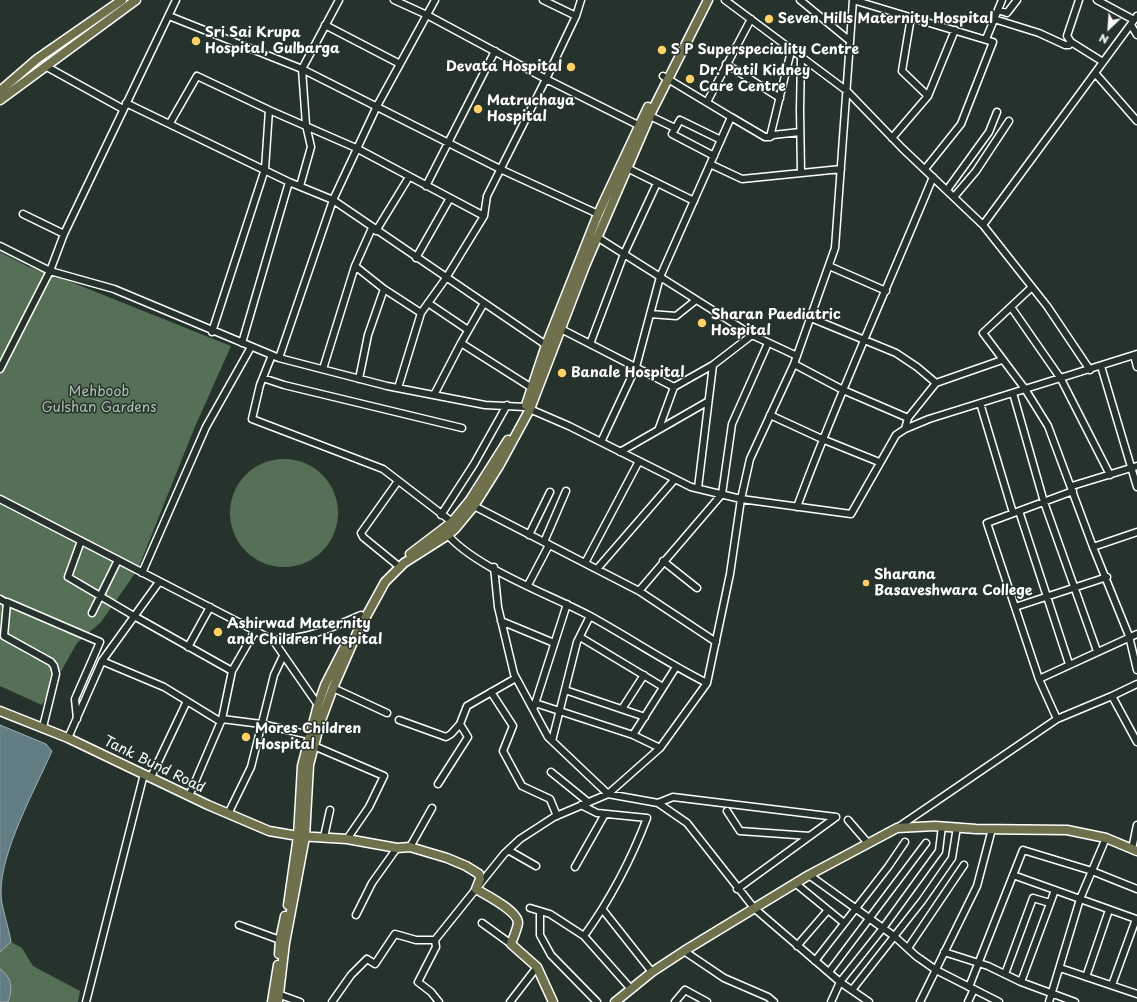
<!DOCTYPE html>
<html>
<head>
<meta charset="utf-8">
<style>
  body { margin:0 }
  #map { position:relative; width:1137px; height:1002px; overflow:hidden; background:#26332d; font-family:"Playpen Sans",sans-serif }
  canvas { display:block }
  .north { position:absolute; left:1089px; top:8px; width:40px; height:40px; -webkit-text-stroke:3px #26332d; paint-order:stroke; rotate:205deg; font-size:11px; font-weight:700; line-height:16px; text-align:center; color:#fff }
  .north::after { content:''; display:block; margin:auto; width:14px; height:18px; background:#fff; clip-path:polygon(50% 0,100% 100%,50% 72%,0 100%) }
</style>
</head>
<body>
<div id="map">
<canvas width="1137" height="1002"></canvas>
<div class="north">N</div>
</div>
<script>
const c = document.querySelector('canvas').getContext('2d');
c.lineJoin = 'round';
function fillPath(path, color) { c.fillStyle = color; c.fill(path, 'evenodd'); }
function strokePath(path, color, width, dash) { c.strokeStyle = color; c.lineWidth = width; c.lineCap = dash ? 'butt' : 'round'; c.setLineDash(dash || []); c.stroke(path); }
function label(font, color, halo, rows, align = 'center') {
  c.font = font + ' "Playpen Sans",sans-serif'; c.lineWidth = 3; c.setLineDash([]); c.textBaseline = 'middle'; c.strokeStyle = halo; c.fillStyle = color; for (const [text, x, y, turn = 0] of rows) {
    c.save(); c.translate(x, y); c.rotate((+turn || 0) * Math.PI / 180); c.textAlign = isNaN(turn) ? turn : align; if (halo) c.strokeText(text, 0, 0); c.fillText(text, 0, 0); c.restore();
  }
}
fillPath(new Path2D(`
  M0 252 29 267 61 278 231 346 194 429 138 569 101 622 77 643 42 705 0 686Z
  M230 513a54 54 0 1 1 108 0a54 54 0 1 1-108 0Z
  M11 942 22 948 33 966 80 991 78 1002H8C13 989 12 977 0 969V952Z`), '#557056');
const water = new Path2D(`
  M0 725 46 744 52 751C35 790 0 852 1 894 1 906 9 928 11 942L0 952Z
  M0 969C12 977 13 989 8 1002H0Z`);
fillPath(water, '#627d84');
strokePath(water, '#a1b1b5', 1);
const minor = new Path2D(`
  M394 0 427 15 546 79 642 127
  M543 0 576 16
  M725 0 847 91 902 148 983 225 1047 306 1090 370
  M800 0 850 41
  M853 0 993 42 961 124 925 169
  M1079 0 1067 36 1071 42 1103 62
  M1097 0 1134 20
  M998 10 1007 13 1017 0
  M169 16 302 69 500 169 598 214
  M911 17 902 71 928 96
  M994 19 1039 33 1065 45H1069L1071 42
  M325 25 400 64
  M1131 25 1137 35
  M986 39 1002 0
  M801 58 800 110 801 173
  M726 64 780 98
  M47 67 123 109
  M1095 73 1137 121
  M707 102 751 19
  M126 103 289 182 333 200 546 345
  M269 110 356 148 484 216
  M650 116 675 128
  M731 117 765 137H770L791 51
  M170 123 197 76 269 110 265 169 212 332
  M770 137 773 135 800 132
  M892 138 928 96 955 30
  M714 156 672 134 680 120 721 140
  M710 164 742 179 841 169
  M627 168 694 201
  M300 186 311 147 306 125 302 69 339 0
  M426 186 495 51
  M947 190 989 132 997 112
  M954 197 976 171 1009 121
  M23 214 64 234
  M983 225 1137 16
  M376 231 409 177
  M597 237 752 335 797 356
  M0 246 50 271 114 289 279 358 387 386 485 405 525 407 569 426 691 487 741 499 851 514 896 435 905 429 929 419 1137 354
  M416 258 450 198
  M355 266 384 289 421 313
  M829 266 886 291
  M1032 287 983 333 1025 389 1048 426 1093 547 1129 636 1137 670
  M428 303 468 330
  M1011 307 1061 379 1110 475
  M650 314 676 316 696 300
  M811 318 896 353 917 367 936 383
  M561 329 674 387 713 365 698 488
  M242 343 289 182
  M461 343 532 388
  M590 344 624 254 657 183
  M272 355 260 385 252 419 383 469 452 522
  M1134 355 1137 367
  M279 358 333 200 377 106 435 0
  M794 364 843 390 908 418
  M713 365 752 335
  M1101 366 1137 487
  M0 369 50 271 64 234 176 0
  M323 369 355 266 372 228
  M263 378 284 385 462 428
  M359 379 368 335 384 289
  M398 388 421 313 446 278 484 216 487 196 546 79 576 16 581 0
  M1013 393 1044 502 1097 651
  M434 395 461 343 484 303
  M980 403 1013 513
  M770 415 822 439 879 462
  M659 428 674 387
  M905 429 908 418 936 383 1002 360
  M601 442 636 367 660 277 731 117 663 76
  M620 452 707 402
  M1072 486 1137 466
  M0 499 273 640
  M474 506 639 591 722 494 732 424 768 343
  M797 507C838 395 888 287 933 177
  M1019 511 1069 664
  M441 515 474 464 507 405
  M446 533C475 568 549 594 590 616 630 638 667 663 707 683
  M529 535 550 492
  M81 541 68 577 134 616 232 671 222 719 189 796
  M544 542 566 491
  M1093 547 1137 532
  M663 561 697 588
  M585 563 639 461
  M396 564 363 537 361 533 398 481
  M494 567 498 607 514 674 548 737 608 794 658 803 687 823 754 908 840 982 869 1002
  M597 569 675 479
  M142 573 206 427 251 347
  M528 585 549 545
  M639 591 716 642
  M0 599 7 603 4 636 51 662 54 666 56 674 43 727
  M7 602 100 642 75 699 77 719
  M1015 607 1107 577
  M92 613 118 560
  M501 621 554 643
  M580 637 663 687
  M188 647 210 607
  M102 661 164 687 221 722
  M232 671 255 631
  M1039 679 1137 634
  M333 688 387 713
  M565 690 645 717
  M491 692 513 726 503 751 522 786 550 799 557 816
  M1112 696 1137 742
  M535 703 633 735 660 748
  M318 705 273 640C310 638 327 630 361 615
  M534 707 567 604
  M622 709 644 675
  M222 719 261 724 310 735
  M1057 719 1039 679 987 523 1073 491
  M399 720 446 737 451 734 460 724
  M633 735 676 667
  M68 738 102 661 159 582
  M552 741 577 642 590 616
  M314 746 384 776 369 807 347 839
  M551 772 588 802
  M151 777 187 701
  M438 784 468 737 460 724 467 706 516 678
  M658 803 673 797 836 817
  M581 805 597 813 647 818C631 860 610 900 584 936L631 989
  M727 811 740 831 810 836
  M228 814 251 767 274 675 283 656
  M848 820 867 842
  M897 828 1057 719 1112 696 1137 684
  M324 837 330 810
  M410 847 432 808
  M1132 849 1137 825
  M508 850 536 866
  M575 867 605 814
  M809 875 894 936 916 956 936 970 999 1002
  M1013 875 1136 919 1112 985
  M795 883 844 923
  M737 889 836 817
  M530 908 550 914 584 936
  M603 910 652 972
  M540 911V935L551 955 597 1002
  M356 915 372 883 397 848
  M482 923 511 944
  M239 925 280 940
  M797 946 828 910
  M908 948 964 865
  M684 951 724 978 768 997 774 1002
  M944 952 988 966 1021 982 1075 1002
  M815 961 888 867 905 842
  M1060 968 1137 994
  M829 972 926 843
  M1005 974 1033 898 1050 903
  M1086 977 1109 910
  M1021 982 1055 890
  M969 987 1023 850 1092 871 1137 889
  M852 990 922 901 952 858 957 827
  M275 993 300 1002
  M86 1002 144 774
  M332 1002 351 975 367 959 375 964 395 934 416 940H435
  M439 1002 431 992 418 982 436 947 435 940 504 854 520 839 554 817 608 794 660 748 707 683 730 574 741 499 750 459 794 364 835 248 853 0
  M510 1002 537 967
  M675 1002 685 990 707 1002
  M831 1002 840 982 883 928 939 851 942 826
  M920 1002 977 886 992 829
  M968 1002 974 989
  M1049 1002 1080 899 1106 838`);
const major = new Path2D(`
  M0 91 37 59 122 0
  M0 100 136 0
  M526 405 546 345 598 214 648 107
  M410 554 452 522 470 500 508 440
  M0 711 68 738 208 805 269 831 298 836 347 839 397 848 410 847 447 858 466 866 479 874 480 879 476 889C486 895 518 911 518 923 517 930 513 938 511 944L537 967 553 1002
  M288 905 298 836 302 766 318 705 325 685 347 642
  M279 954 280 940 285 916
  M272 1002 278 965
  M278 1002 285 943 305 837 309 765 320 723 333 688 357 633 385 582 404 563 448 535 455 529 474 506 499 466 530 409 585 266 652 111 708 0
  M615 1002 652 972 684 951 809 875 897 828 935 826 976 829 1067 830 1106 838 1137 851`);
strokePath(minor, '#fff', 9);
strokePath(major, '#fff', 11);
strokePath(minor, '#26332d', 6);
strokePath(major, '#6e714b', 8);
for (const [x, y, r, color] of [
  [769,19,5,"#ffd166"],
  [196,41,5,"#ffd166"],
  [662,50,5,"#ffd166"],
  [571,67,5,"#ffd166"],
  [690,79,5,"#ffd166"],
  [478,109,5,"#ffd166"],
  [702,323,5,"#ffd166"],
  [562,373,5,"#ffd166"],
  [866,583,4,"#ffd166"],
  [218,632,5,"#ffd166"],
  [246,737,5,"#ffd166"]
]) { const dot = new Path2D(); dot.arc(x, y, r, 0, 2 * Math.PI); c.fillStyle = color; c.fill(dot); strokePath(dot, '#26332d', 1.5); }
label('bold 14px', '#fff', '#26332d', [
  ["Seven Hills Maternity Hospital",778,19],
  ["Sri Sai Krupa",205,33],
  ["Hospital, Gulbarga",205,49],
  ["S P Superspeciality Centre",671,50],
  ["Devata Hospital",562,67,"right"],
  ["Dr. Patil Kidney",699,71],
  ["Care Centre",699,87],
  ["Matruchaya",487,101],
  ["Hospital",487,117],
  ["Sharan Paediatric",711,315],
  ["Hospital",711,331],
  ["Banale Hospital",571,373],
  ["Sharana",874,575],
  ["Basaveshwara College",874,591],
  ["Ashirwad Maternity",227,624],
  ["and Children Hospital",227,640],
  ["Mores Children",255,729],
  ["Hospital",255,745]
], 'left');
label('14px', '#b2bfb3', '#26332d', [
  ["Mehboob",99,392],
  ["Gulshan Gardens",99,408]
]);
label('14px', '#fff', '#26332d', [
  ["Tank Bund Road",154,765,26]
]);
</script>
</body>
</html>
